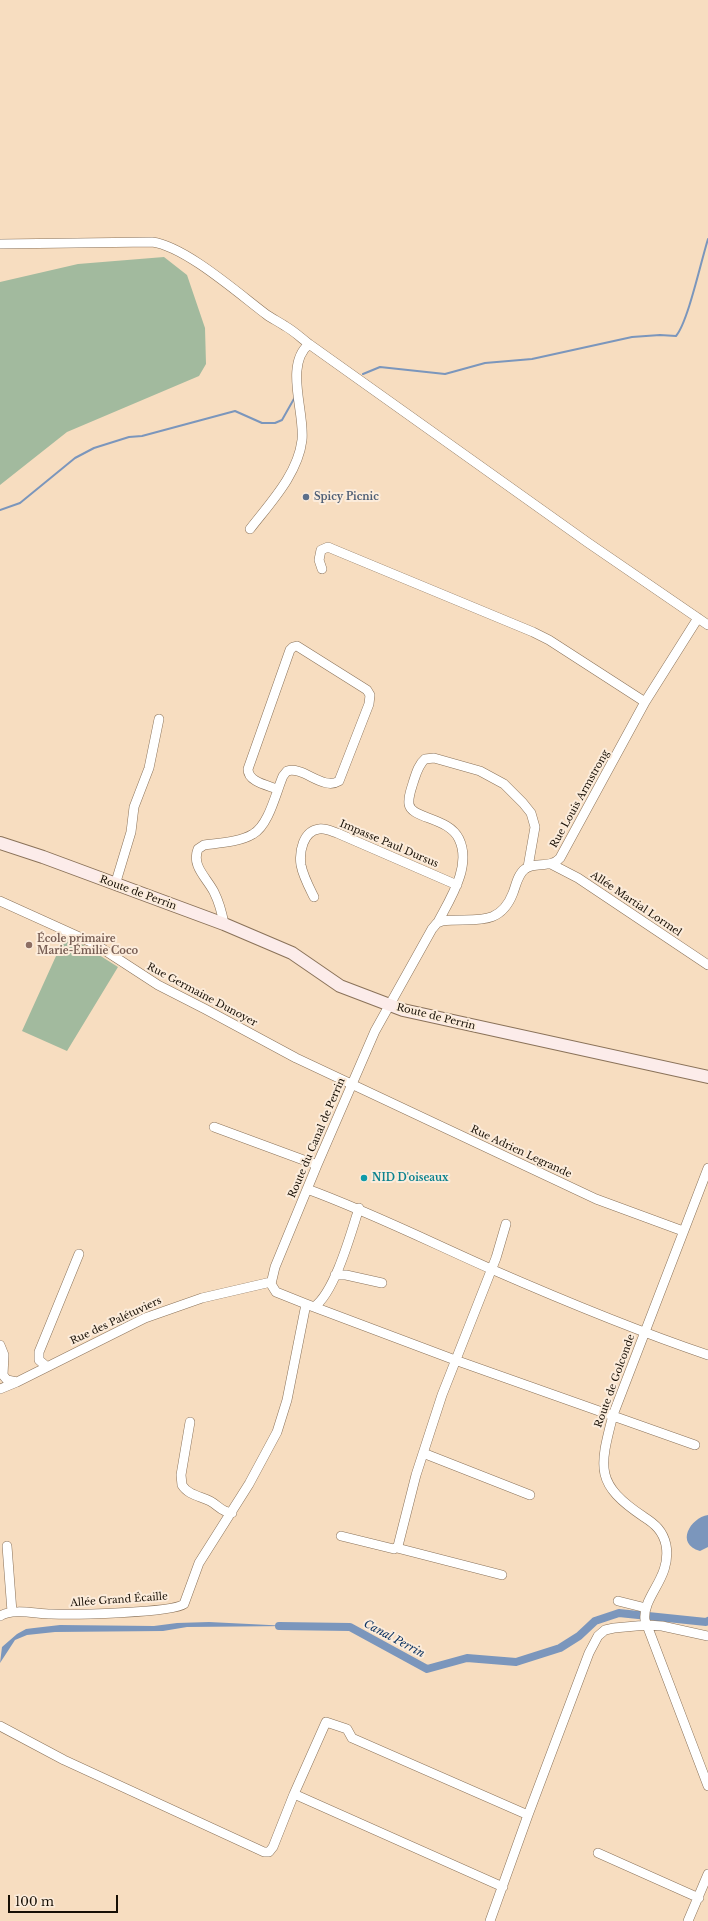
<!DOCTYPE html>
<html>
<head>
<meta charset="utf-8">
<style>
  body { margin:0 }
  #map { position:relative; width:708px; height:1921px; overflow:hidden; background:#f7ddc0; font-family:"Libre Baskerville",serif }
  canvas { display:block }
  .scale { position:absolute; left:8px; top:1895px; width:110px; height:18px; box-sizing:border-box; border:2px solid #170f05; border-top:0; padding-left:5px; font-size:12px; line-height:14px; white-space:nowrap; color:#170f05; -webkit-text-stroke:3px #fcecdb; paint-order:stroke }
</style>
</head>
<body>
<div id="map">
<canvas width="708" height="1921"></canvas>
<div class="scale">100 m</div>
</div>
<script>
const c = document.querySelector('canvas').getContext('2d');
c.lineJoin = 'round';
function fillPath(path, color) { c.fillStyle = color; c.fill(path, 'evenodd'); }
function strokePath(path, color, width, dash) { c.strokeStyle = color; c.lineWidth = width; c.lineCap = dash ? 'butt' : 'round'; c.setLineDash(dash || []); c.stroke(path); }
function label(font, color, halo, rows, align = 'center') {
  c.font = font + ' "Libre Baskerville",serif'; c.lineWidth = 4; c.setLineDash([]); c.textBaseline = 'middle'; c.strokeStyle = halo; c.fillStyle = color; for (const [text, x, y, turn = 0] of rows) {
    c.save(); c.translate(x, y); c.rotate((+turn || 0) * Math.PI / 180); c.textAlign = isNaN(turn) ? turn : align; if (halo) c.strokeText(text, 0, 0); c.fillText(text, 0, 0); c.restore();
  }
}
fillPath(new Path2D(`
  M164 257 187 275 205 328 206 364 199 376 67 432 0 485V282L78 264Z
  M66 934 118 967 67 1051 22 1031Z`), '#a2ba9e');
fillPath(new Path2D(`
  M708 1515V1547L700 1551C675 1544 690 1518 708 1515Z
  M209 1622 289 1626 187 1627 163 1631 55 1632 27 1635 15 1640 0 1663 2 1647 17 1634 26 1629 34 1628 60 1625 154 1626 177 1623Z`), '#7b96bc');
strokePath(new Path2D(`
  M363 374 380 367 445 374 485 363 532 359 632 337 660 335 676 336C688 322 701 261 708 239
  M0 510 20 503 75 458 94 448 129 437 142 436 235 411 262 423H275L282 420 295 397`), '#7b96bc', 2);
strokePath(new Path2D(`
  M279 1626 350 1627 427 1669 467 1658 516 1662 560 1648 579 1636 595 1621 619 1613 706 1622 708 1621`), '#7b96bc', 8);
const minor = new Path2D(`
  M0 244 152 242C185 246 239 294 267 315 273 319 279 322 285 326 294 331 301 338 309 344L587 542 708 625
  M250 529C270 503 298 474 302 440 305 412 284 365 309 344
  M322 569 319 560 321 550 328 547 335 550 533 632 549 640 645 702
  M551 864 578 878 708 965
  M115 885 131 832 134 807 149 768 159 719
  M314 897C309 887 303 876 301 865 299 852 303 831 319 829 325 828 331 831 337 833L457 885
  M0 901 95 944 158 985 205 1009 296 1058 596 1199 683 1231
  M438 922C450 899 472 866 459 839 449 817 411 819 409 804 408 797 411 790 413 783 416 774 418 765 425 759L434 758 480 771 504 784 523 803 531 813 535 827 528 867
  M224 924C222 913 219 902 214 892 207 878 191 866 198 849L204 845C219 843 240 842 253 834 269 825 276 792 283 776L287 771C304 766 323 791 339 781L369 704 370 695 367 690 297 646 293 647 290 650 248 769C248 782 267 785 277 789
  M214 1127 317 1165
  M708 1168 613 1415C599 1469 595 1484 644 1517 655 1524 663 1531 666 1545 672 1578 642 1596 645 1620L708 1786
  M307 1189C370 1212 430 1242 491 1269 562 1300 634 1330 708 1355
  M335 1275H346L382 1283
  M314 1307C335 1292 351 1233 359 1208
  M0 1345 4 1355 3 1375 7 1380 17 1382
  M46 1366 39 1360V1352L79 1254
  M0 1389 17 1382 145 1318 202 1298 271 1282
  M190 1422 181 1475 182 1485C188 1495 200 1496 210 1501 218 1505 221 1512 232 1513
  M695 1445 455 1360 306 1304 276 1292 271 1284 275 1267 317 1165 375 1031 432 929 437 923 442 921C472 917 499 929 513 893 516 885 518 874 525 869 535 861 550 869 560 858L645 702 698 618
  M423 1453 530 1495
  M341 1536 394 1549 398 1546 416 1475 442 1395 496 1258 506 1224
  M7 1546 12 1612
  M397 1548 502 1575
  M618 1601 646 1608
  M0 1616C14 1608 36 1614 51 1614 71 1615 172 1613 184 1604L199 1563 249 1484 277 1432 287 1400 306 1304
  M0 1726 64 1760 264 1852H269L273 1847 294 1794 326 1722 347 1729 352 1738 528 1815
  M294 1794 503 1887
  M598 1853 699 1898
  M490 1921 528 1815 589 1653 598 1636 605 1630 614 1628 647 1625 662 1626 708 1636
  M688 1921 708 1874`);
const secondary = new Path2D(`
  M0 843 43 857 224 924 292 953 340 986 403 1010 708 1077`);
strokePath(minor, '#8a7259', 10);
strokePath(secondary, '#8a7259', 14);
strokePath(minor, '#fff', 9);
strokePath(secondary, '#fcecea', 12);
for (const [x, y, r, color] of [
  [306,497,4,"#5c6f8a"],
  [29,945,4,"#8d6e63"],
  [364,1178,4,"#0f9aa8"]
]) { const dot = new Path2D(); dot.arc(x, y, r, 0, 2 * Math.PI); c.fillStyle = color; c.fill(dot); strokePath(dot, '#fcecdb', 1.5); }
label('bold 10px', '#4e5e75', '#fcecdb', [
  ["Spicy Picnic",314,497]
], 'left');
label('10px', '#170f05', '#fcecdb', [
  ["Rue Louis Armstrong",580,799,-61],
  ["Impasse Paul Dursus",389,844,23],
  ["Route de Perrin",138,893,20],
  ["Allée Martial Lormel",636,904,34],
  ["Rue Germaine Dunoyer",202,995,28],
  ["Route de Perrin",436,1017,14],
  ["Route du Canal de Perrin",317,1138,-67],
  ["Rue Adrien Legrande",521,1152,25],
  ["Rue des Palétuviers",116,1321,-25],
  ["Route de Golconde",615,1381,-70],
  ["Allée Grand Écaille",119,1600,-4]
]);
label('bold 10px', '#785e54', '#fcecdb', [
  ["École primaire",37,939],
  ["Marie-Émilie Coco",37,951]
], 'left');
label('bold 10px', '#0d838f', '#fcecdb', [
  ["NID D'oiseaux",372,1178]
], 'left');
label('italic 11px', '#0c3362', '#fcecdb', [
  ["Canal Perrin",394,1639,28]
]);
</script>
</body>
</html>
